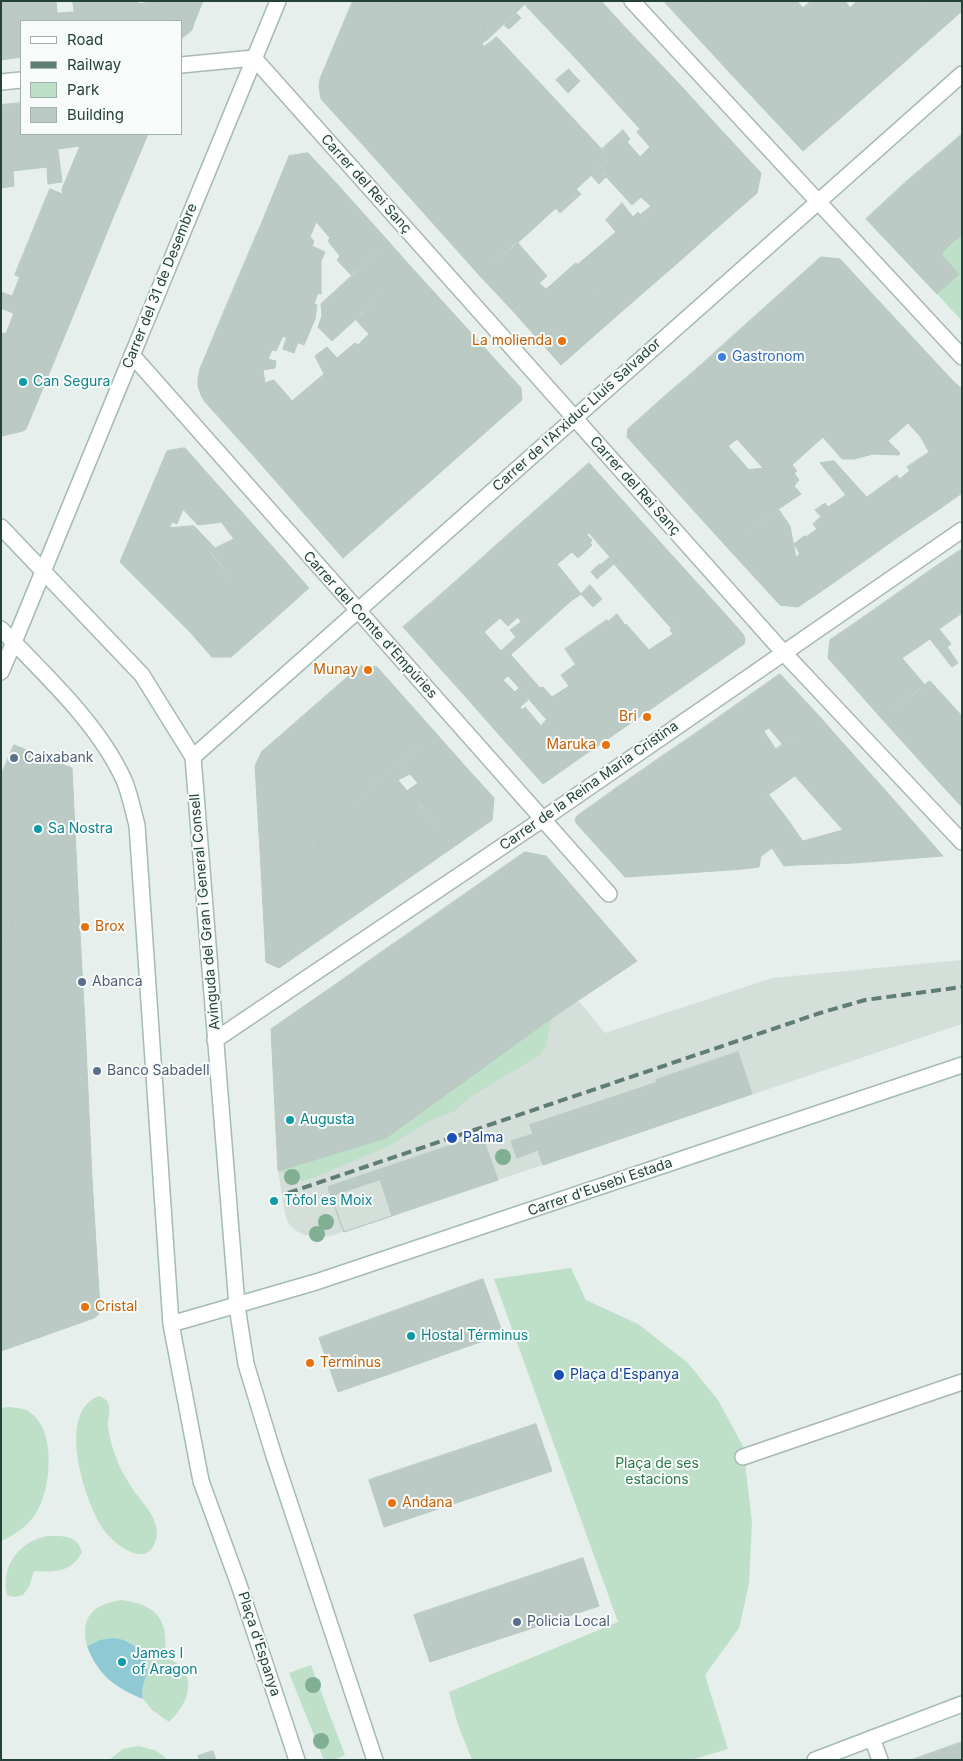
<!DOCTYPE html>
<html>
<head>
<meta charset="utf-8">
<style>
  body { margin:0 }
  #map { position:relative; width:963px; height:1761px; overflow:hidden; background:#e6efeb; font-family:Inter,sans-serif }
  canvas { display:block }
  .frame { position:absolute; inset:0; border:2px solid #24423a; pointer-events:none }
  .legend { position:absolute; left:20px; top:20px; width:162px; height:115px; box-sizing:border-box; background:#f7fbf9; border:1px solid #a3b1ad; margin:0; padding:6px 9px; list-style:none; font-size:15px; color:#24423a }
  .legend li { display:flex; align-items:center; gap:10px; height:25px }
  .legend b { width:25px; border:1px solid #a3b1ad }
</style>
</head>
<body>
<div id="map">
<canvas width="963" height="1761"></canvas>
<div class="frame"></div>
<ul class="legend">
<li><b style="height:6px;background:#fff"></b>Road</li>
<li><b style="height:6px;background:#5f7d75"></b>Railway</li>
<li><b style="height:14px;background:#bfe0c8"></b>Park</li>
<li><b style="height:14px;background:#bbcac4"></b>Building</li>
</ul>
</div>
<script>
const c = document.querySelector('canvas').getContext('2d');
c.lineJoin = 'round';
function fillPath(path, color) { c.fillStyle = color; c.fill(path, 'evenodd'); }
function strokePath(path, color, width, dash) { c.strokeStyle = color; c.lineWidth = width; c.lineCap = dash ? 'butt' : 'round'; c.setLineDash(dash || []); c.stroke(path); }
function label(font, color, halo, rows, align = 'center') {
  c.font = font + ' Inter,sans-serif'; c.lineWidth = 4; c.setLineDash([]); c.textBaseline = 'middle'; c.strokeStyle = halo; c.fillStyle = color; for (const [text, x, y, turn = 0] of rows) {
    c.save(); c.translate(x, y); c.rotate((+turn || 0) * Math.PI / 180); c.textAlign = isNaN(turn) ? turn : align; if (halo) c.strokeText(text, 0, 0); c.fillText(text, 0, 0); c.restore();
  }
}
fillPath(new Path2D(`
  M962 960V1024L331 1236 320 1237 304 1235 293 1229 288 1222 285 1214 278 1171 386 1138 552 1018 579 1001 605 1033 772 978Z`), '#d4dfda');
fillPath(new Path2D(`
  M962 235V321L937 294 959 274 941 254Z
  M552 1018 545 1048 540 1055 470 1097 455 1111 429 1121 387 1147 315 1177 304 1181 278 1171 386 1138Z
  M571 1268 586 1300 638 1324 688 1363 718 1400 743 1446 752 1522 749 1584 739 1628 705 1675 728 1749 691 1760H472L458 1725 449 1692 618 1622 494 1279Z
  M99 1396C103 1398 106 1399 108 1403 111 1409 108 1418 108 1425 109 1439 114 1452 119 1465 123 1474 129 1483 134 1491 146 1507 164 1524 154 1545 143 1569 109 1540 101 1526 84 1497 56 1412 99 1396Z
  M9 1407C16 1408 25 1408 31 1413 57 1432 51 1491 35 1515 26 1527 15 1535 1 1541V1408Z
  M47 1536C62 1536 77 1534 82 1552 71 1573 55 1572 34 1571L29 1587 23 1595 14 1597 7 1595C0 1566 20 1541 47 1536Z
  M121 1600C160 1605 168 1621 165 1657 200 1670 191 1702 169 1722L152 1710 143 1699 141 1690 146 1673 134 1645C117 1636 104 1638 87 1646 80 1616 93 1605 121 1600Z
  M311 1665 345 1755 334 1760H324L289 1673Z
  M139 1746 157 1751 168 1760H109L123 1749Z`), '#bfe0c8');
fillPath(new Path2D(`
  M114 1638C131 1640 150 1653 147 1672 145 1682 140 1689 143 1699 114 1687 98 1675 87 1646L100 1640Z`), '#8ec9d4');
const building = new Path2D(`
  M1 1H56L58 21H21V57L1 60Z
  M73 1H138V4L158 1 167 13 194 23 192 30 181 39V21H58V13L74 12Z
  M158 1H203L194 23 167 13Z
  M353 1H393L487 40 482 43 484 47 404 108 363 145 321 99 319 87 320 79Z
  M393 1H478L487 40 437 20Z
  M478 1H528L487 40Z
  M528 1H601L623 25 581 64 525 5Z
  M664 1H707L684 23Z
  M707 1H797L803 8 731 74 684 23Z
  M811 1H825L891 74 803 151 731 74Z
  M825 1H845L850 8 857 1H922L945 26 891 74Z
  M927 1H962V11L945 26 924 4Z
  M516 13 521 18 509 29 504 25Z
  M623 25 684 89 640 129 581 64Z
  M497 37 610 158 532 230 480 276 363 145 404 108Z
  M569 69 572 73 560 84 556 80Z
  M572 73 580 81 568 93 560 84Z
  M684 89 711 119 654 172 640 157 650 147 637 132Z
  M21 103V134H56L62 182 48 184 47 167 13 171 14 186 1 188V105Z
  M711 119 761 173 757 193 709 235 654 172Z
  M623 130 630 139 610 158 601 150Z
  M56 134H148L114 215 63 195 62 189 80 146 58 149Z
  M962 134V174L946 148Z
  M627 142 709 235 681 260 640 215 651 206 641 197 632 205 598 168Z
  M946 148 962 174V235L951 244 932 224 938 218 907 181Z
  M308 153 338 185 308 212 316 222 310 237 314 241 312 246 325 252 321 261 257 234 289 156Z
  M598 168 607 176 599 184 591 175Z
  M907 181 938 218 932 224 951 244 941 254 959 274 937 294 866 219Z
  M338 185 389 242 351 275 337 260 340 256 328 241 330 238 308 212Z
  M50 189 114 215 79 301 15 275Z
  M576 189 581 194 560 213 556 208Z
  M622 203 633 217 638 212 681 260 620 313 577 265 616 232 606 220Z
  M257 234 321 261V294L318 293 314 304 317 305 315 319 304 345 224 312Z
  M389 242 412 268 332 341 318 327 322 316 321 304Z
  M517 242 547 276 511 309 480 276Z
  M821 257 840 259 952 380 908 423 873 454 854 459H842L734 335Z
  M576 263 620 313 561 365 511 309 539 283 546 289Z
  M412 268 434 292 331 384 324 374 315 356 327 347 337 358 355 343 358 345 369 334 355 319Z
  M20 277 79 301 65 335 1 308V292L12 296Z
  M434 292 521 388 522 400 425 486 355 413 331 384Z
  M224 312 283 336 276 351 272 350 268 359 276 361 275 368 263 370 265 383 274 380 292 401 324 374 331 384 252 454 205 402 201 395 198 386V379L200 369Z
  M14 314 65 335 26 429 23 431 2 436 1 334 6 333Z
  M734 335 823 437 792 465H786L700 366Z
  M287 338 298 342 294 353 283 349Z
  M700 366 786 465 763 468 737 439 728 446 749 470 732 471 665 396Z
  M952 380 962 389V446L953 453 945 442 929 452 920 436 908 423Z
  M331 384 355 413 425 486 343 558 252 454Z
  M665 396 732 471 777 467 801 494 725 545 627 437 628 429Z
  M888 441 900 453 899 455 873 454Z
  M945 442 962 465V493L938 510 907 467Z
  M962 446V465L953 453Z
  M185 448 248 519 198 525 183 509 177 524 172 522 169 528 133 531 167 451Z
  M834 461 901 535 863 562 815 510 825 503 828 507 846 495 820 463Z
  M589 463 650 531 606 571 600 565 610 557 589 533 587 535 592 540 590 543 592 545 587 550 545 502Z
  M786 465H792L797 471 794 473 799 480 794 486 777 467Z
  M910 471 938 510 901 535 867 497 897 475 899 479Z
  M545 502 587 550 578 558 572 552 557 564 581 594 571 601 510 533Z
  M779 510 790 526 796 558 797 556 826 588 798 607 780 605 725 545Z
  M821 517 863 562 826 588 797 556 800 554 794 544 804 536 806 537 817 529 813 524Z
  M248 519 256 528 234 539 222 523Z
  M194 526 215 548 210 551V553L199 564 209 576 191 593 211 613 190 632 120 562 133 531Z
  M256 528 309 588 271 622 251 601 210 551Z
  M650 531 709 596 672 629 614 564Z
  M510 533 571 601 533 635 473 566Z
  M962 549V605L935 567Z
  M210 553 251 601 271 622 231 657H212L190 632 211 613 191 593 209 576 199 564Z
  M600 564 606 571 597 579 591 572Z
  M473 566 518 617 508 626 500 618 484 632 501 651 516 637 510 630 521 622 533 635 499 665 438 597Z
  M935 567 962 605V613L939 629 951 644 947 647 958 663 952 667 930 639 898 593Z
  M590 585 602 599 593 607 581 594Z
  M898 593 930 639 902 658 925 685 918 689 858 621Z
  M709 596 743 634 745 639 744 644 671 695 617 632 626 624 649 650 673 634 670 630Z
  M438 597 499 665 465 696 403 627Z
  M617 614 625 625 617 632 608 622Z
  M607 620 671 695 625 727 594 682 590 685 565 649Z
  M858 621 918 689 882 719 828 658 830 640Z
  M511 655 540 688 543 687 552 697 569 686 561 675 576 664 590 685 594 682 625 727 580 758 499 665Z
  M499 665 508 676 503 680 515 692 519 688 528 700 494 729 465 696Z
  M360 666 377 667 434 731 383 776 345 736 353 728 326 696Z
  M780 674 821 718 783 745 769 728 764 731 743 700Z
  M930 681 962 716V760L938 781 882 719Z
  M326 696 353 728 345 736 383 776 341 814 320 827 319 853 260 850 255 766 262 751 267 747Z
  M743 700 789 769 748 796 702 729Z
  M520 707 522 710 525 707 541 726 546 720 580 758 543 784 494 729Z
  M821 718 842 742 754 805 748 796 789 769 776 749Z
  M702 729 754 805 796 865 784 866 772 848 761 856 759 867 743 869 664 755Z
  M434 731 465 766 420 804 407 791 418 783 410 774 398 780 390 771Z
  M842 742 886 791 843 830 795 776Z
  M14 745 72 768 79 914 1 883V775Z
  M664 755 743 869 687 873 615 789Z
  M962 760V807L938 781Z
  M465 766 494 798 492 820 455 846 420 804Z
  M390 771 455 846 279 968 266 962 260 850 319 853 320 827 341 814Z
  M615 789 687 873 625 877 576 823 575 819 577 816Z
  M886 791 943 856 854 863 796 865 780 842 799 836 803 841 843 830Z
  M769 795 791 824 799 836 780 842 754 805Z
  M525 852 546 856 579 894 390 1023 356 970Z
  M1 883 21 891 7 946 1 943Z
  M21 891 79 914 82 970 68 971 7 946Z
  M579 894 637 961 552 1018 386 1138 278 1171 271 1029 356 970 390 1023Z
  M1 943 68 971 82 970 85 1025 1 1024Z
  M1 1024 85 1025 92 1179 1 1212Z
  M738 1052 752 1094 670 1122 656 1080Z
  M656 1083 670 1122 543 1165 538 1150 517 1158 511 1141 533 1134 530 1125Z
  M482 1135 485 1144 331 1196 328 1187Z
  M485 1144 498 1180 344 1232 331 1196Z
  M92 1179 100 1308 98 1315 94 1318 1 1351V1212Z
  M380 1179 392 1216 344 1232 331 1196Z
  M483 1279 503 1334 338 1392 319 1338Z
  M536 1424 552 1471 384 1527 369 1480Z
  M583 1558 599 1606 430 1662 414 1615Z
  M962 1742V1760H911Z
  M213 1751 216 1760H200L198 1756Z`);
fillPath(building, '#bbcac4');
strokePath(building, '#b8c9c2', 1);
const street = new Path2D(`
  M632 1 962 357
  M181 65 254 58 783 652 962 842
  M1 82 21 80
  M132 355 609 894
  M1 672 14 642
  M215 1040 543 819 962 530
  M743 1457 962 1382
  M872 1738 880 1760`);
const secondary = new Path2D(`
  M1 527 142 675 193 757 237 1306 246 1364 274 1456 375 1760
  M1 629C44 674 98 723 124 780 130 794 133 811 137 825L171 1324 201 1481 239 1585 297 1760
  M14 642 278 1
  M193 757 962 74
  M171 1324 316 1282 962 1065
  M815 1760 962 1704`);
strokePath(street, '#a8b8b2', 18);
strokePath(secondary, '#a4bbb3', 18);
strokePath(street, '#fff', 15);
strokePath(secondary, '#fff', 15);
strokePath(new Path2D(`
  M288 1193 820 1013 865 1000 962 987`), '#5f7d75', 4, [10, 5]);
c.fillStyle = '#80af93';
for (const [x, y] of [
  [503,1157],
  [292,1177],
  [326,1222],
  [317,1234],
  [313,1685],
  [321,1741]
]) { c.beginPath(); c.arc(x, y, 8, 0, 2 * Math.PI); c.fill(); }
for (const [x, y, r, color] of [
  [562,341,5,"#e8710a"],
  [722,357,5,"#3f7fe0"],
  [23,382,5,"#0f9aa8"],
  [368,670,5,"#e8710a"],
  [647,717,5,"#e8710a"],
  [606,745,5,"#e8710a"],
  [14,758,5,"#5c6f8a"],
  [38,829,5,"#0f9aa8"],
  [85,927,5,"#e8710a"],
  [82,982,5,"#5c6f8a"],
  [97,1071,5,"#5c6f8a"],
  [290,1120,5,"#0f9aa8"],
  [452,1138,6,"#1a4fb4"],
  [274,1201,5,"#0f9aa8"],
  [85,1307,5,"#e8710a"],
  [411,1336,5,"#0f9aa8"],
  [310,1363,5,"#e8710a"],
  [559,1375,6,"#1a4fb4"],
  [392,1503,5,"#e8710a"],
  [517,1622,5,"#5c6f8a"],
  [122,1662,5,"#0f9aa8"]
]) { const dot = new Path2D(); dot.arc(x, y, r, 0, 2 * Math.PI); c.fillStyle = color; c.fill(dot); strokePath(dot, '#f7fbf9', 2); }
label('14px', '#24423a', '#f7fbf9', [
  ["Carrer del Rei Sanç",366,184,48],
  ["Carrer del 31 de Desembre",160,286,-68],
  ["Carrer de l'Arxiduc Lluís Salvador",577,415,-42],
  ["Carrer del Rei Sanç",635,486,48],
  ["Carrer del Comte d'Empúries",370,625,48],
  ["Carrer de la Reina Maria Cristina",589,786,-35],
  ["Avinguda del Gran i General Consell",205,912,-95],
  ["Carrer d'Eusebi Estada",600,1187,-19],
  ["Plaça d'Espanya",259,1644,72]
]);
label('14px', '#c56008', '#f7fbf9', [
  ["La molienda",552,341],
  ["Munay",358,670],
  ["Bri",637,717],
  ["Maruka",596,745],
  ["Brox",95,927,"left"],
  ["Cristal",95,1307,"left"],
  ["Terminus",320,1363,"left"],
  ["Andana",402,1503,"left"]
], 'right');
label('14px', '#366cbe', '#f7fbf9', [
  ["Gastronom",732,357]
], 'left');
label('14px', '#0d838f', '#f7fbf9', [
  ["Can Segura",33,382],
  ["Sa Nostra",48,829],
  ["Augusta",300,1120],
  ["Tòfol es Moix",284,1201],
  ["Hostal Términus",421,1336],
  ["James I",132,1654],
  ["of Aragon",132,1670]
], 'left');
label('14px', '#4e5e75', '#f7fbf9', [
  ["Caixabank",24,758],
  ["Abanca",92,982],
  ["Banco Sabadell",107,1071],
  ["Policia Local",527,1622]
], 'left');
label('14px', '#164399', '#f7fbf9', [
  ["Palma",463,1138],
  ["Plaça d'Espanya",570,1375]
], 'left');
label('14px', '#2d7a4b', '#f7fbf9', [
  ["Plaça de ses",657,1464],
  ["estacions",657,1480]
]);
</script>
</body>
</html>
